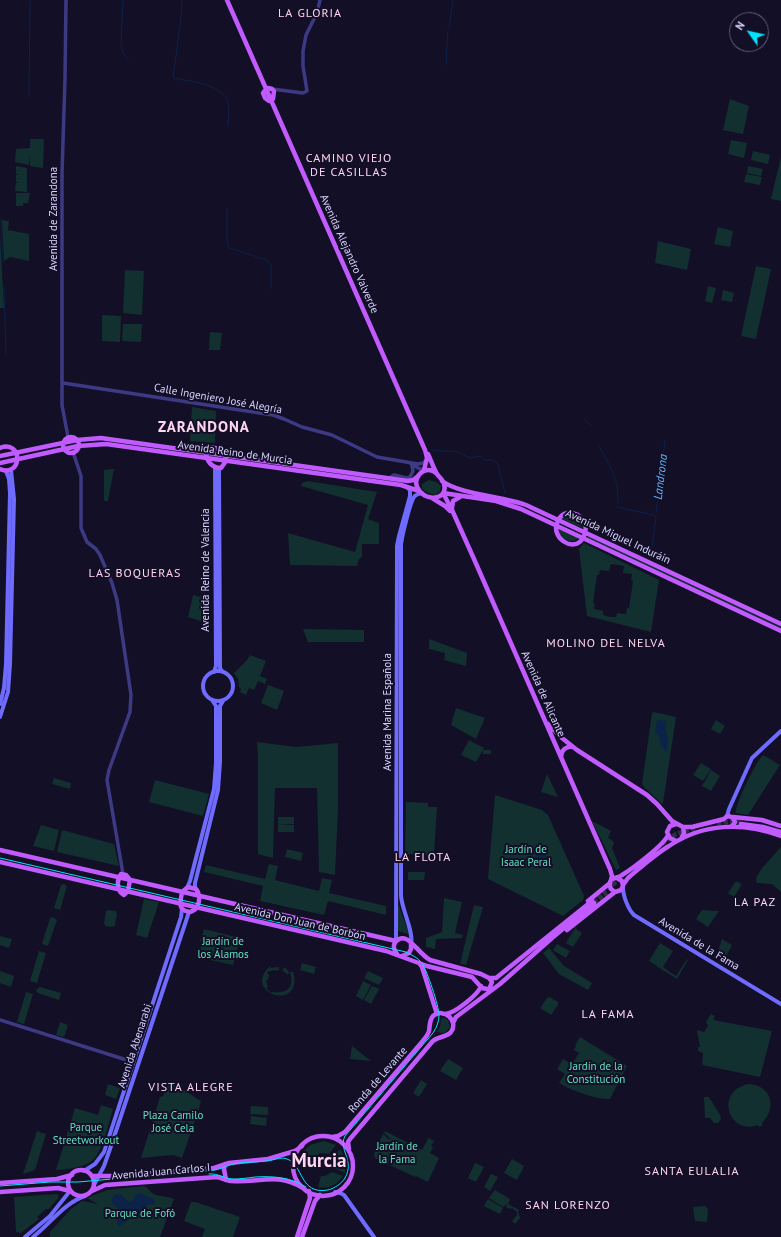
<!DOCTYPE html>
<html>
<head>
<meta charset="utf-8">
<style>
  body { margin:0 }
  #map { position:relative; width:781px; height:1237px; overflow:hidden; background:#130f26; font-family:"PT Sans",sans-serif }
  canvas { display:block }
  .north { position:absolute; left:729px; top:12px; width:40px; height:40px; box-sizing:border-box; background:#130f26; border:1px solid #625e7d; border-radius:50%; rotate:304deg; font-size:11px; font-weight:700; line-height:16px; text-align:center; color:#d9d4ff }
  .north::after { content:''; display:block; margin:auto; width:14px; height:18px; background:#00e5ff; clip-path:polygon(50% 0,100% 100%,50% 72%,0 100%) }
</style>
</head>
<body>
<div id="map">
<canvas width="781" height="1237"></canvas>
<div class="north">N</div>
</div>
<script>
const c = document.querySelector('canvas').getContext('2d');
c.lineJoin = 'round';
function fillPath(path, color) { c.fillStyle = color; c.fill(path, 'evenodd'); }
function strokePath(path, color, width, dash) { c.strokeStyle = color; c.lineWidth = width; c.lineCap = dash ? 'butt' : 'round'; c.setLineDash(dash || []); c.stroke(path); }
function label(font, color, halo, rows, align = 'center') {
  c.font = font + ' "PT Sans",sans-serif'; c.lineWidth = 4; c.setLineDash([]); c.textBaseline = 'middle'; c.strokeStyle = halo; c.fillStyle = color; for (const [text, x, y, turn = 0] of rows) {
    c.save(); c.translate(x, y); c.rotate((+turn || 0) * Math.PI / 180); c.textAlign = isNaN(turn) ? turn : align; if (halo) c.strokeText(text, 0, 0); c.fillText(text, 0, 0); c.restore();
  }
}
fillPath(new Path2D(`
  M730 99 749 106 743 134 723 130Z
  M30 139H44L43 168 30 166V155L29 165 15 162 16 149 30 148Z
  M731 140 747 143 744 158 728 154Z
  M753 151 770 155 768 164 751 160Z
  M781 157V201L771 199Z
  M16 166 27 168V192L15 191 16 183H19L16 182V175H19L16 174Z
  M748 166 763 169 761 176 747 173Z
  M746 174 762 177 760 185 744 182Z
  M16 193H30L28 203H23V206H16Z
  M2 220 9 221 8 230 29 234V261L10 257 4 261Z
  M718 227 733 231 730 247 714 244Z
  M0 233 4 308H0Z
  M658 241 691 249 687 270 655 263Z
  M756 266 771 269 756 339 741 336Z
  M125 270 144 271 142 315 123 313Z
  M708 286 716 288 712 303 705 301Z
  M723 290 734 293 732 302 721 300Z
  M102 315 121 316 120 342 102 341Z
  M123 324H142L141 342 122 341Z
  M210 332 222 333 220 350H209Z
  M192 407 216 411 215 443 190 441Z
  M112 469H114L108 501H104V470Z
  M429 480 436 482 441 486 440 491 436 495 428 493 422 489V484Z
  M308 481 377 492 368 519 379 523V544H362V557L359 559 357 566 290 565 288 533 355 552 368 505 301 486 302 483Z
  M569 515C576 517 582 520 583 528L562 519 563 517Z
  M558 528 579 538C571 545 560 539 558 528Z
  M589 536 781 627V629L588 538Z
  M584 543 659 580 651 632 587 616 579 549ZM611 564 624 566 623 573 632 574 631 580 633 581 629 608H627L626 614 617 613 616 617H610L603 615V611L594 609 595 604 593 603 597 575H599L600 570 609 571Z
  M193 595 210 600V624L188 617Z
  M303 629 364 630V642H308Z
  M429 639 467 653 466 666 444 660 445 653 429 649Z
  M250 655 266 661 260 676 267 679 265 684 258 681 254 690 249 688 246 695 240 692 241 689 239 687 238 679 234 673 247 660Z
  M268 685 284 691 277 710 261 703Z
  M456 708 485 718 476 739 451 725Z
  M654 712 676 717 663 803 662 804 645 788 642 784 652 713Z
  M716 720 725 726 720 734 711 729Z
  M469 740 484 748 483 750H491V754H483V750L476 762 461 755Z
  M257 742 296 747 338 743V808L335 875 319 872 317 788H275L273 858 258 854V753Z
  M762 756H765L780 765 748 815 736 813C734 806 756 762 762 756Z
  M701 763 711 769 703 781 693 775Z
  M711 770 720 776 711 791 702 786Z
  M547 774 558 797 541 792Z
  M54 778 71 783 70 789 52 784Z
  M155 780 209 794 203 816 149 802Z
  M495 795 542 810 548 815 584 896 583 900 563 916 488 879Z
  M406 802 428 803V807H437L434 855 405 854Z
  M278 817H294V824H278L294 825V832H278Z
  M592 821 611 831 608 838 612 840V841L614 842 612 848 620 868 616 870Z
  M41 825 59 830 54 851 33 846Z
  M62 830 114 844 119 866 57 852Z
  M781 847V892L772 884 757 883 756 878 762 868Z
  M287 849 303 853 301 861 285 857Z
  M269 864 278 866 275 880 319 891 322 878 332 880 329 893 386 906V915L328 901 324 915 260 901 263 886 204 872 206 865 265 879Z
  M408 872H425L424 880H408Z
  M736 881 742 884 734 897 728 893Z
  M64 884 67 886 60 910 54 908 61 885Z
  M444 898 462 902 455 933 463 935 462 938 436 939 435 949 426 947V938L442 932Z
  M144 899 159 902 147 938 136 935Z
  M474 905 483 907 466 965 460 964Z
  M398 906H399L409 934 398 931Z
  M108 910 116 911V913H117L115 926H113V927L105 926V924H104L106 911Z
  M702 910 719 911 708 927 696 919Z
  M53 917 57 920 48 946 42 944 50 918Z
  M575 928 582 933 573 947 566 943Z
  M204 929 240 938 233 965 197 957 203 942 200 941Z
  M0 936 12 939 9 948 0 945Z
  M722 939 732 945 726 956 718 951Z
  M660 943 673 951 663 967 676 976 687 959 688 960 677 979 656 966 657 964 655 965 649 961Z
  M557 944 570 951 566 958 553 950Z
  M549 948 564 966 592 983 588 990 559 974 543 953Z
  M39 951 46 953 37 983 30 981Z
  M302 963 316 967 314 974 300 970Z
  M270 966 271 968 279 967V970L269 971 267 973 269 975 268 980H266L268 987 266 988 271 993 272 992C286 994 295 988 290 973L287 974 282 970 285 967 290 973 293 971C305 1013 240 994 270 966Z
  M0 971 14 976 11 987 0 983Z
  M368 971 383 978 379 985 364 978Z
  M363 981 371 985 363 1000 356 996Z
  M372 986 379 989 371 1004 364 1000Z
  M40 987 61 993 59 1000 38 993 36 990Z
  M26 992 33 994 24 1024 17 1022Z
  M550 997 558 1002V1005L551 1015 540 1008 547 998Z
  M711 1014 715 1016 713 1020 772 1031 760 1077 702 1065 703 1053 698 1051V1047H700L697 1030 704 1032 708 1026 706 1022Z
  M442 1017 448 1020 450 1027 446 1032 442 1033 437 1032 440 1026Z
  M60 1022 68 1025 64 1037 56 1035Z
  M580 1037 627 1066 610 1099C594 1099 573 1091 559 1083L565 1074 557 1069 563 1059 572 1064 579 1053 574 1050 576 1046 575 1045Z
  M352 1046 371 1061 350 1059Z
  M448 1059 463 1068 456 1080 440 1071Z
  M421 1080 427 1084 419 1097 413 1093Z
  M169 1081 201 1101 199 1109 182 1158 173 1155 141 1158 160 1097 163 1096Z
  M108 1084 120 1088 116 1099 105 1095Z
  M748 1084C771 1085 778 1107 762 1123L763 1125 759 1127 758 1125C729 1136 714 1092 748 1084Z
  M704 1097H709L720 1115 721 1119 718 1123H714L710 1118H705Z
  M101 1105 113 1109C109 1122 103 1152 92 1161 85 1167 65 1170 56 1170L75 1108 98 1115Z
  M251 1106 268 1107V1115L250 1114Z
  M251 1116 267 1118 266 1126 250 1124Z
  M37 1131 46 1134 35 1170 23 1174Z
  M385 1131 422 1150 429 1137 430 1139 434 1141 431 1146 433 1147 430 1153 439 1158 428 1182 416 1176 415 1177 375 1158 374 1153 383 1134 389 1139H391L384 1133Z
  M324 1141 336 1145 329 1154 320 1153 314 1158 303 1152 310 1145Z
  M340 1149 345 1158V1173L334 1168 332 1158Z
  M512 1159 524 1166 517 1180 504 1173Z
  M475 1163 484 1167 476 1182 468 1178Z
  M332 1172 343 1176C337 1185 329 1189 318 1187L321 1176H325Z
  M491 1174 498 1177 490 1191 484 1187Z
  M144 1186C149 1188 150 1192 154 1194 161 1197 168 1196 174 1199L160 1237H50V1232L71 1209 82 1201 98 1204 87 1198 107 1190Z
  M495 1190 510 1199 508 1204 519 1210 518 1212 520 1218 515 1224 512 1221 517 1215V1212L512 1208 510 1209 506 1207 507 1204 503 1207 489 1198Z
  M57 1194 59 1197 49 1209H46L37 1217 39 1219 21 1233 16 1232 14 1197Z
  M488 1199 503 1208 500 1214 484 1206Z
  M191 1202H195L240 1217 233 1237H202L205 1229 184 1221Z
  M705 1206 708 1209 707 1222 695 1221 693 1207Z`), '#12302f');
fillPath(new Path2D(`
  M657 720 667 721C663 732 668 732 668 741 668 745 667 748 666 752L660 744 661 743 659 740 660 739 657 733 655 734Z
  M535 859a6 6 0 1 1 12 0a6 6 0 1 1-12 0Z
  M139 1193 154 1199 155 1203 153 1205 149 1204 146 1206 142 1211 134 1215 123 1224 118 1226 117 1222 122 1212C117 1206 110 1205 112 1197L116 1194 121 1195 129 1202 133 1200 135 1196Z`), '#0c2248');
strokePath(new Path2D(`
  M123 0 121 46 123 52 128 60
  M182 0 181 18 173 78C188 81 221 84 227 100 230 107 228 119 228 126
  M449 28 453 0
  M446 64 448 31
  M29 97 30 0
  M227 209V242L229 248 267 260 271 265V288
  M1 219 3 262
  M4 287 6 355
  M584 419 592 426
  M598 444C609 465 620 479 618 504
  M431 450 458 452 470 458 480 456 485 460H493L498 464 505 493
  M617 507 654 515 656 517 652 547
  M656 513 665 440`), '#0c2248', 1);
strokePath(new Path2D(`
  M717 823 742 821
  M662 844 676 834 695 828
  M592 901 621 878
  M594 903 607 893`), '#312d47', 4.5, [4.5, 2]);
strokePath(new Path2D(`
  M66 0 65 78 62 174V405L68 437
  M272 89 303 93 307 91 303 66V51L306 35 317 13 320 0
  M63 383 273 415 284 419 302 427 332 435 377 457 418 464 423 463 427 460
  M73 452 81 476V528L87 542 96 549 100 555 112 583 117 600 131 695 130 712 109 770 107 780 123 874
  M411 464 420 469 424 470
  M389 478 394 475 407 478 410 477 413 471 412 466
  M0 1020 133 1062`), '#3d3a85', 3.5);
strokePath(new Path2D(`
  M219 468 220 668 222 671
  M203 686a15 15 0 1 1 30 0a15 15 0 1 1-30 0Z
  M214 672 216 666 215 467
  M0 704 4 688 6 664 10 493 9 479 6 471
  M0 717 8 692 10 664 14 499 11 470
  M727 816 729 809 752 758 781 731
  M623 887C623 896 628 909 634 915L781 1004
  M187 888 190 881 214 789 216 763V706L212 700
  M195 889V883L218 790 220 762V706L223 701
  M396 940 397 546 399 536 410 496V490L407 487
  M411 944C414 932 402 910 401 896V546C401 539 410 503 414 497 416 494 419 494 422 493
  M84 1171 95 1164 104 1152 181 917 182 909
  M94 1185 104 1166 110 1149 189 912
  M335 1192 340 1193 344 1195 374 1237
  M25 1237 50 1216 70 1191
  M33 1237C50 1224 64 1203 85 1196`), '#6f6bff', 4);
strokePath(new Path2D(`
  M227 0 425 450 427 458 424 470
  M268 88 272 89 274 91 273 99 269 101 265 98 263 93 266 89Z
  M63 445a8 8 0 1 1 16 0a8 8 0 1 1-16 0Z
  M209 447 220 449 225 455 226 461 221 468C212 468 206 461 206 452Z
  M0 448C23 439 23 478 0 469
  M428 454C431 460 433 467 437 474 439 477 443 480 444 484 449 503 418 502 416 482 418 471 429 466 437 474
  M0 456 77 440 101 438 408 481 413 480 417 477
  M0 463 78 446 106 444 401 485 419 491
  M442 481C461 495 503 496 526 505L781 624
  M443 493 452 510 474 559 610 869 612 876 611 880
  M443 493 496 501 521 509 781 631
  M432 498 445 506 450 511
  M452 508 453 501 460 497
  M567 513C582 512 590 525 583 538 574 554 549 537 558 521 560 516 563 514 567 513Z
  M548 724 562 738 577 750 647 795 657 804 672 821 683 827 684 833 681 839
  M561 757C561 750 566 746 573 747
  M733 817 762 820 781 826
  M741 824 763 827 781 832
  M683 827H692L724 819 726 817 729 816 733 818 735 822 733 825 730 827
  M676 841 670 838 667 832 670 826 676 824
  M0 850 396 941
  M0 862 386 951 427 966 472 977 482 988 487 989
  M121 874 126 875 130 880 128 891 124 895C117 891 116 881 121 874Z
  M617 878 622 881 623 886 621 890 615 892 611 889 610 886C610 884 609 883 611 880 614 877 619 878 622 875 632 869 664 845 668 835
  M623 885 628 878C641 867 654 855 669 846 703 823 743 822 781 836
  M188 887 196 889C204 899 196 919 182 909L180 904 182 892Z
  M588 901 610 883
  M567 930 615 892
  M397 954C395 951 393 949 394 945 395 940 401 937 406 939 413 942 421 955 430 960L481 974 489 978 492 982 490 987
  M402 956 409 953 411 949V944
  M419 963 422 967 437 1014
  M490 978H496L592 901
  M445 1014C454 1014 479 994 481 986
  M453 1023 456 1017 500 984 552 938 594 903
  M293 1166a30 30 0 1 1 60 0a30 30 0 1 1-60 0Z
  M332 1137 338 1136 345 1132 422 1042C425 1038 428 1035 429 1031 430 1026 429 1021 433 1016 444 1007 459 1021 451 1032 446 1038 437 1036 432 1042L350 1139 348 1142 349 1149
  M225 1164 224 1169 226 1180
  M68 1183a13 13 0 1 1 26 0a13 13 0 1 1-26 0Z
  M92 1176H118L214 1168 229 1163 268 1159 295 1151 302 1146
  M0 1183 57 1179 72 1175
  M92 1191 105 1185 217 1177C222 1178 227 1181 232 1181 259 1183 277 1172 303 1188
  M0 1192 58 1188 70 1191
  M297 1237 310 1198 309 1191
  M302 1237 315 1201 320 1195`), '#c25bff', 4.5);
strokePath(new Path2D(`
  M0 858 406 952C412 955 418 958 422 963 427 971 439 1006 439 1015 439 1021 437 1027 433 1033L345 1136C338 1150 355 1160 345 1178 341 1184 335 1188 328 1190 299 1195 304 1165 287 1159 282 1157 277 1159 272 1160 258 1163 243 1161 230 1165 225 1167 220 1169 215 1170L78 1182H50L0 1186
  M209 1174C218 1173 225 1179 233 1179 240 1179 248 1178 255 1177 273 1176 290 1177 306 1187`), '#00e5ff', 1);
label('11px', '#d9d4ff', '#130f26', [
  ["Avenida de Zarandona",54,219,-90],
  ["Avenida Alejandro Valverde",349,254,66],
  ["Calle Ingeniero José Alegría",218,399,10],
  ["Avenida Reino de Murcia",235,453,8],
  ["Avenida Miguel Induráin",618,537,25],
  ["Avenida Reino de Valencia",206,570,-90],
  ["Avenida de Alicante",543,694,66],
  ["Avenida Marina Española",388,712,-90],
  ["Avenida Don Juan de Borbón",300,922,13],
  ["Avenida de la Fama",699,944,31],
  ["Avenida Abenarabi",135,1046,-72],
  ["Ronda de Levante",378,1080,-49],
  ["Avenida Juan Carlos I",161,1172,-5]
]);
label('11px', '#5fe0c0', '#130f26', [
  ["Jardín de",526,850],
  ["Isaac Peral",526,863],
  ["Jardín de",223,942],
  ["los Álamos",223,955],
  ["Jardín de la",596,1067],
  ["Constitución",596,1080],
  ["Plaza Camilo",173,1116],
  ["José Cela",173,1129],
  ["Parque",86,1128],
  ["Streetworkout",86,1141],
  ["Jardín de",397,1147],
  ["la Fama",397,1160],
  ["Parque de Fofó",140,1214]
]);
c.letterSpacing = '1px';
label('12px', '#ffd6f0', '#130f26', [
  ["LA GLORIA",310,14],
  ["CAMINO VIEJO",349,159],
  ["DE CASILLAS",349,173],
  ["LAS BOQUERAS",135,574],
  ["MOLINO DEL NELVA",606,644],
  ["LA FLOTA",423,858],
  ["LA PAZ",755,903],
  ["LA FAMA",608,1015],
  ["VISTA ALEGRE",191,1088],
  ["SANTA EULALIA",692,1172],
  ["SAN LORENZO",568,1206]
]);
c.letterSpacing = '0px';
label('italic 12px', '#62b6ff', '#130f26', [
  ["Landrona",661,477,-83]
]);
c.letterSpacing = '1px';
label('bold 15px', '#ffd6f0', '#130f26', [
  ["ZARANDONA",204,428]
]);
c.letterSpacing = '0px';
label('bold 19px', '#ffd6f0', '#130f26', [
  ["Murcia",319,1162]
]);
</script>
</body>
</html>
